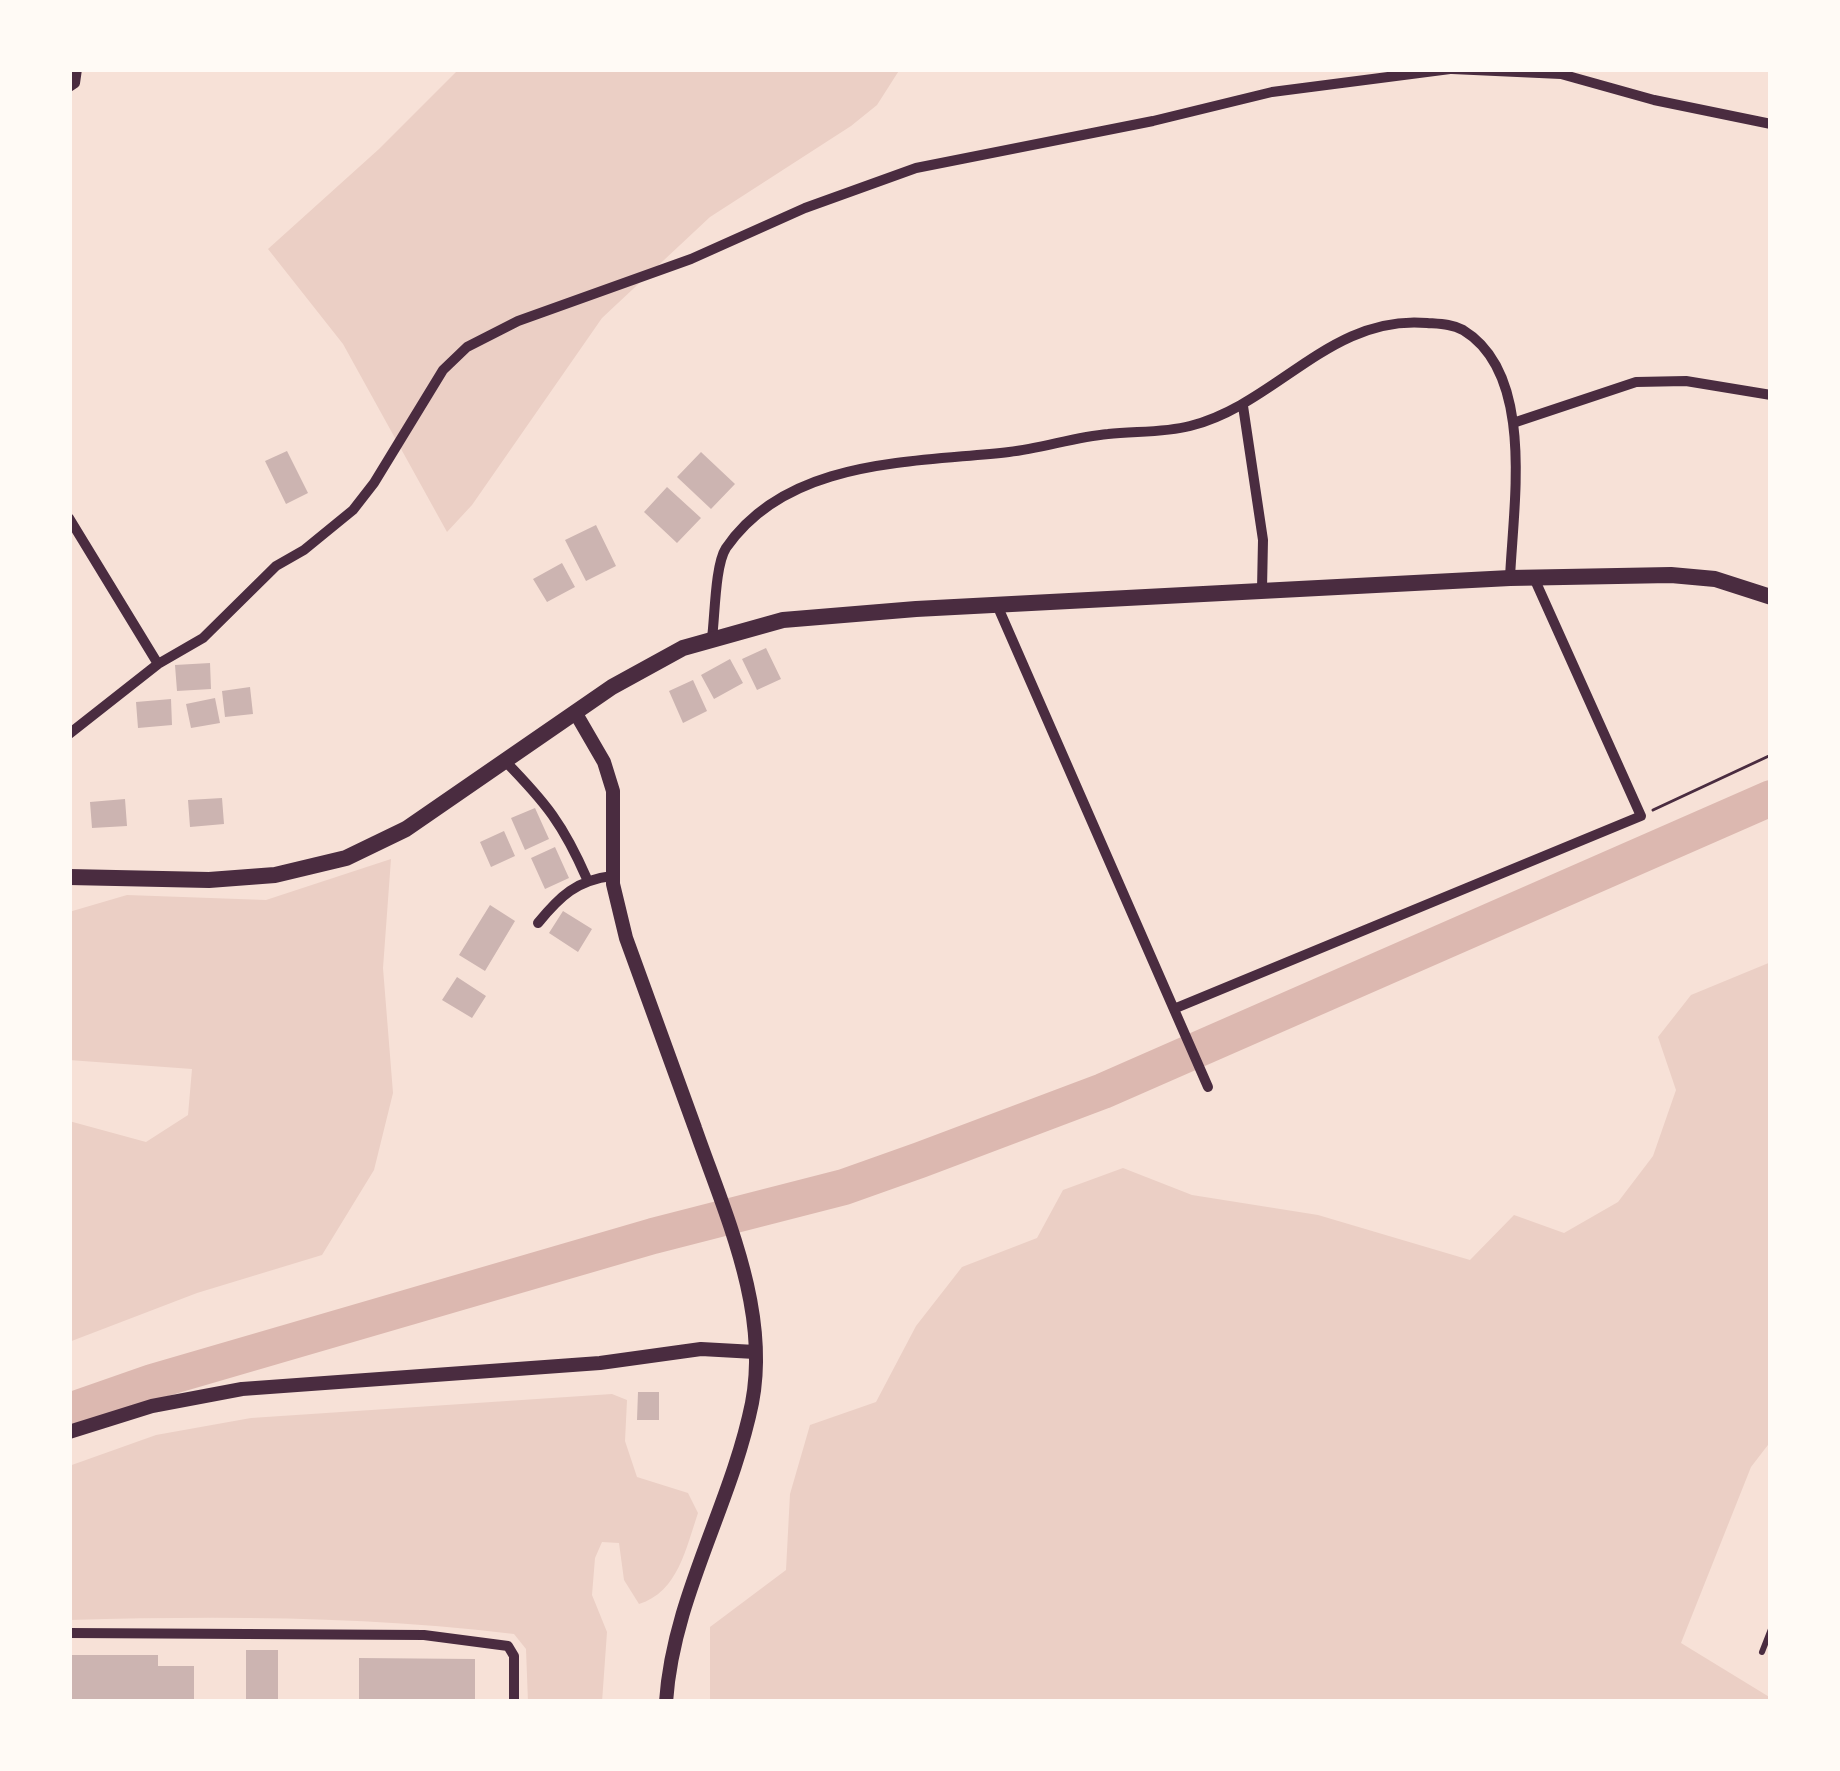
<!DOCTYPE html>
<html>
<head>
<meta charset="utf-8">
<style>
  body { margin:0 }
  #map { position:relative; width:1840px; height:1771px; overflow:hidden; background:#f7e1d7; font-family:"Fira Sans Condensed",sans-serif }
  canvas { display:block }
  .frame { position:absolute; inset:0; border:72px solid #fffaf5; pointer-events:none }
</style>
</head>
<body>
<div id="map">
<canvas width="1840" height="1771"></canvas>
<div class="frame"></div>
</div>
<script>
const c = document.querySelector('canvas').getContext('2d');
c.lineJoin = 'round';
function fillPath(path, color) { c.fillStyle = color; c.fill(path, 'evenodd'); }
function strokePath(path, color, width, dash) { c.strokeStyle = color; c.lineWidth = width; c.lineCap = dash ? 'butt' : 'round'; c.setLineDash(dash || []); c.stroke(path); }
fillPath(new Path2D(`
  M459 69H900L877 105 851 126 710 217 602 318 472 505 447 532 343 344 268 249 379 149Z
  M391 859 383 968 393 1093 374 1170 322 1255 197 1293 69 1342V1121L146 1142 188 1115 192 1069 69 1060V912L127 895 266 900Z
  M1771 962V1441L1751 1467 1681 1643 1771 1698V1702H710V1627L786 1570 790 1494 810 1425 876 1402 916 1326 962 1267 1037 1238 1063 1190 1123 1168 1192 1195 1318 1215 1470 1260 1514 1215 1564 1233 1618 1202 1653 1156 1676 1090 1658 1037 1691 995Z
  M612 1394 627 1400 625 1441 637 1477 688 1493 698 1513C686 1548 678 1592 639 1604L624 1580 619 1543 602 1542 595 1558 592 1595 607 1632 602 1702H528L526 1649 514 1634C366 1616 219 1616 69 1620V1466L156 1435 251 1418Z`), '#ebcfc5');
strokePath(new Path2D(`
  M69 1411 152 1382 653 1236 844 1187 920 1160 1103 1091 1771 798`), '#dcb8b0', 36);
fillPath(new Path2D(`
  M287 451 308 493 286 504 265 461Z
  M701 452 735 484 711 509 677 477Z
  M667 487 701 518 677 543 644 512Z
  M596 525 616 566 586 581 565 540Z
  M562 563 575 587 547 602 533 579Z
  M766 648 781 679 757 690 742 659Z
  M730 659 743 683 714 699 701 675Z
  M210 663 211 689 177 691 175 665Z
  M693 680 707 711 683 723 669 691Z
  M250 687 253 714 225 717 222 691Z
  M215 698 220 723 191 728 186 704Z
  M171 699 172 725 138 728 136 702Z
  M222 798 224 824 190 827 188 800Z
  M125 799 127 826 92 828 90 802Z
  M535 808 549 839 525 850 511 818Z
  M504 831 515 856 491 867 480 842Z
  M555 847 569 878 545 889 531 858Z
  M490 905 515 921 485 971 459 955Z
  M563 911 592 929 578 952 549 933Z
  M457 977 486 996 472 1018 442 1000Z
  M638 1392H659V1420H637Z
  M246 1650H278V1702H246Z
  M69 1655H158V1666H194V1702H69Z
  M359 1658 475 1659V1702H359Z`), '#ccb4b1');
strokePath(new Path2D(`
  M1653 810 1771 755`), '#4a2c40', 3);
strokePath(new Path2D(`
  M1762 1652 1771 1629`), '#4a2c40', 6);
strokePath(new Path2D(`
  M1452 69 1561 74 1654 100 1771 124
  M69 87 75 83 77 69
  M1243 406 1263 540 1262 589
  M1516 422 1636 382 1686 381 1771 395
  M69 518 158 664
  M997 605 1208 1087
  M712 638C715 616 715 565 726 548 788 458 912 463 1009 452 1043 448 1075 437 1108 434 1134 431 1164 433 1190 426 1277 404 1331 314 1427 323 1440 324 1452 324 1463 330 1536 374 1513 506 1510 578
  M69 734 158 664 203 638 276 566 304 550 353 510 374 483 443 370 467 347 518 321 691 259 805 208 916 168 1153 121 1272 92 1450 69
  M505 761C546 803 563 824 587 879
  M538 923C560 896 577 880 612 876
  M1176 1008 1641 816 1534 578
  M69 1633 424 1635 508 1646 514 1656V1702`), '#4a2c40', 10);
strokePath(new Path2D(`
  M575 712 604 762 613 791V884L626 938C649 1002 672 1065 695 1128 725 1214 770 1310 752 1403 731 1506 673 1597 666 1702
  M69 1432 152 1406 242 1389 600 1363 701 1349 755 1352`), '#4a2c40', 14);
strokePath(new Path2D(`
  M69 877 209 880 275 875 346 858 406 829 612 687 683 648 783 620 916 609 1510 578 1671 575 1715 579 1771 597`), '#4a2c40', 16);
</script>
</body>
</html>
